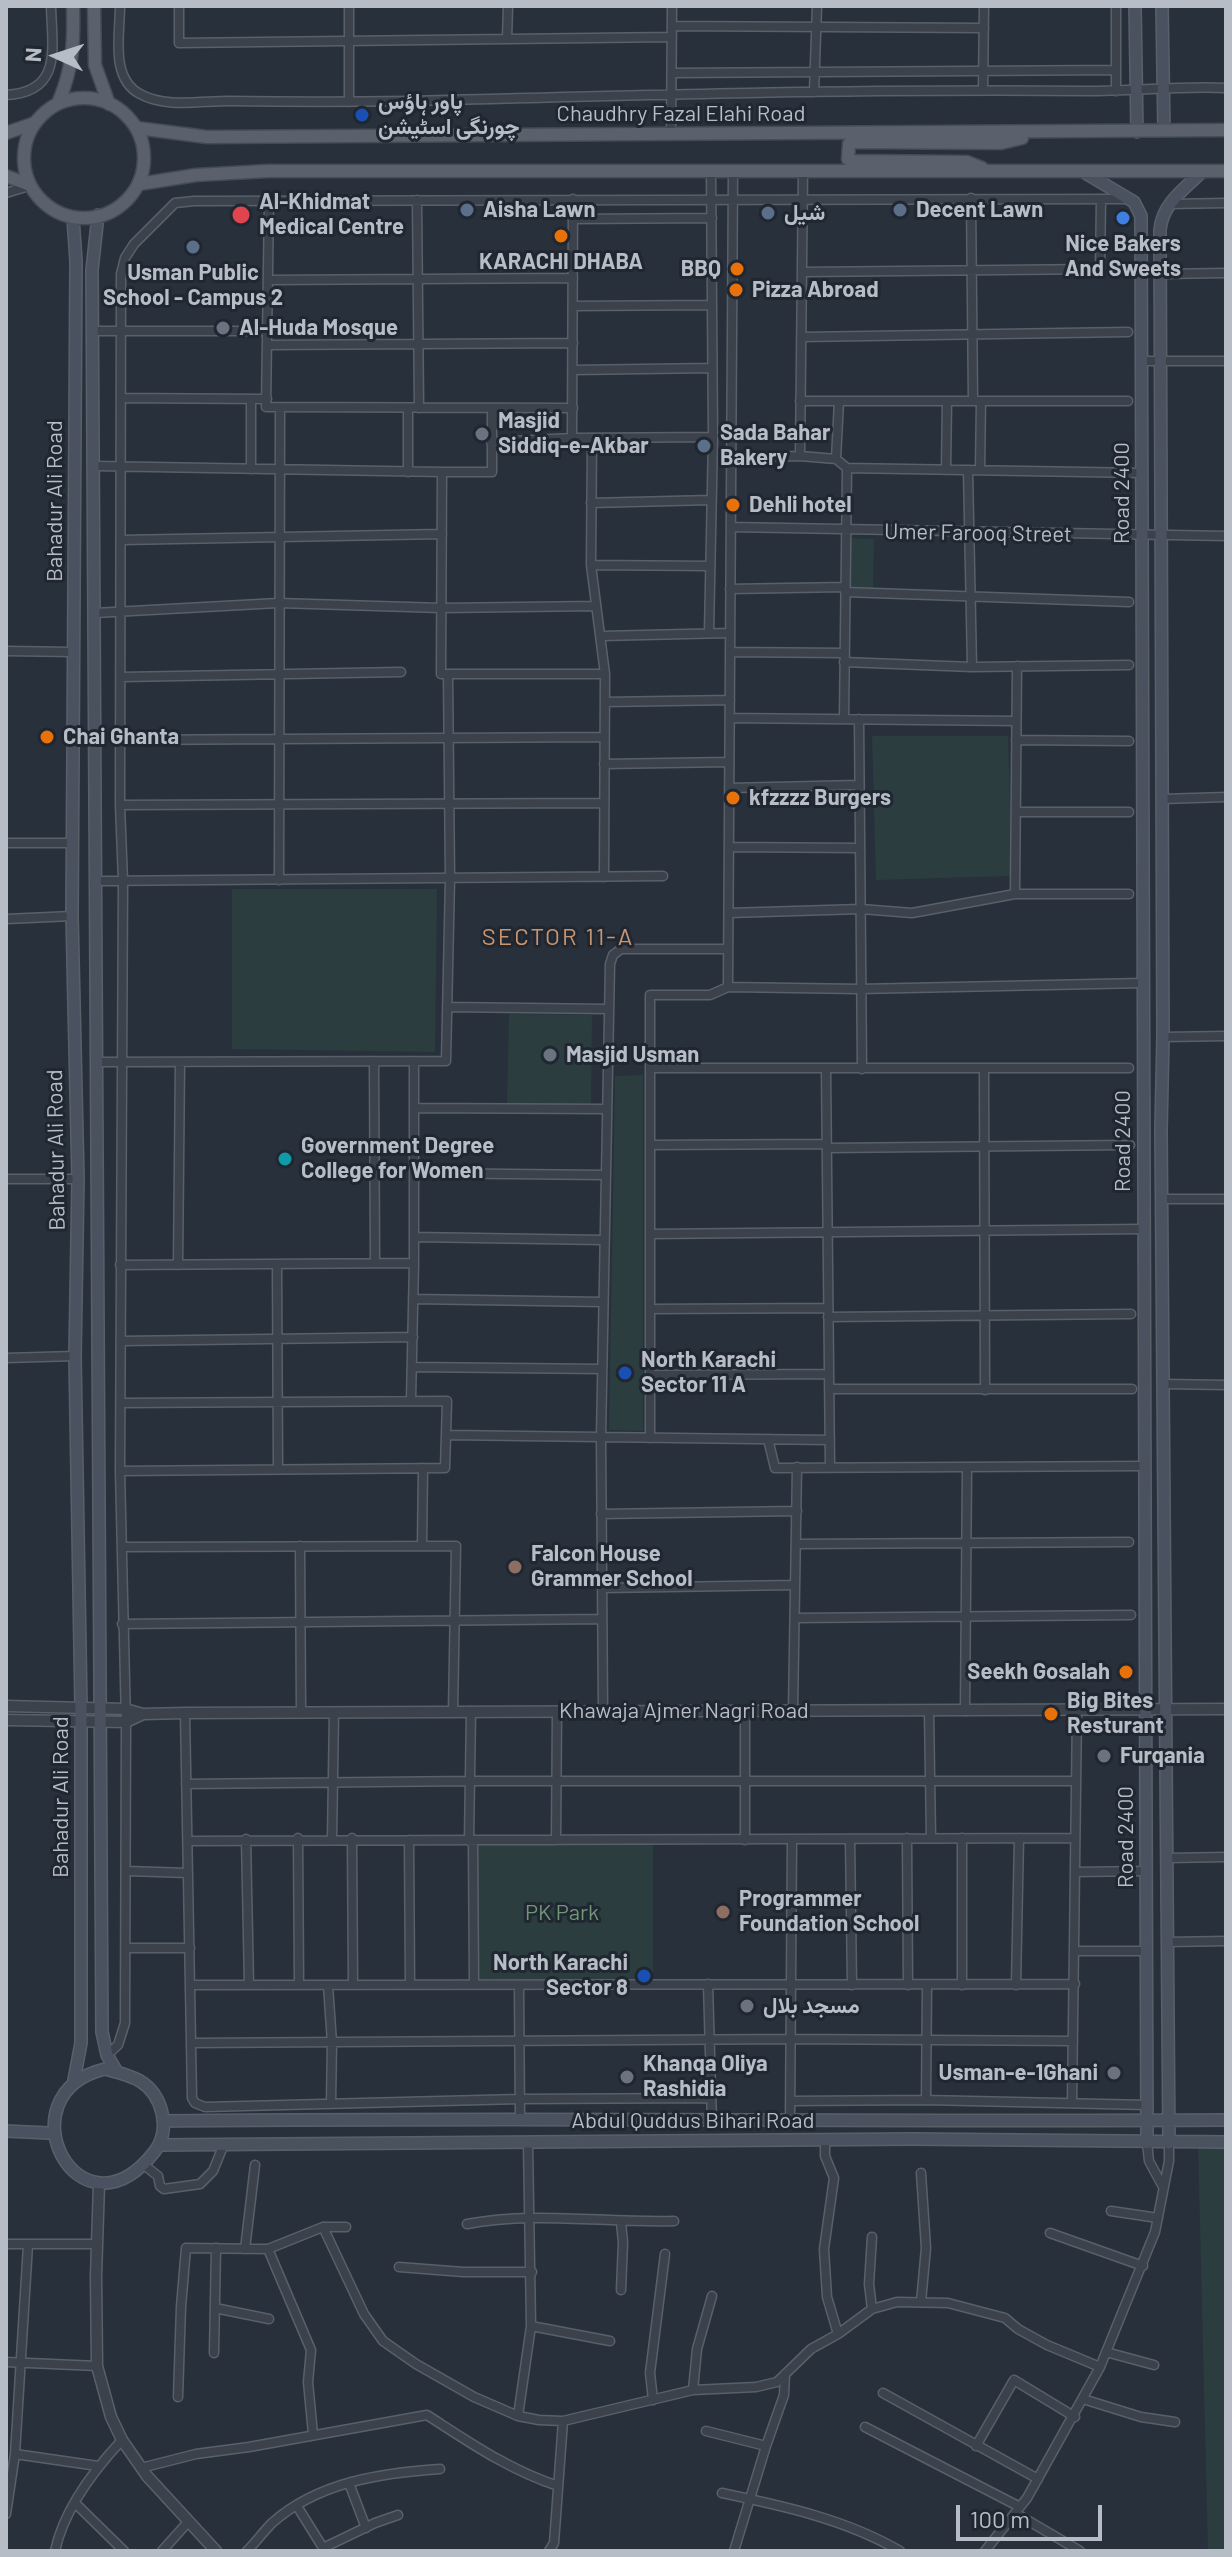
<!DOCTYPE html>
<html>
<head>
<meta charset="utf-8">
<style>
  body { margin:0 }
  #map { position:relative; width:1232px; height:2557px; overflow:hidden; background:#28303c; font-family:Barlow,sans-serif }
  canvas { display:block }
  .frame { position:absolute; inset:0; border:8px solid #b7bdc7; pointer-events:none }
  .north { position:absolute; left:16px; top:16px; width:80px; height:80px; -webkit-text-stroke:6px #202731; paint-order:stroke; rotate:273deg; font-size:22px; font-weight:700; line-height:32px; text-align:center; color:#b7bdc7 }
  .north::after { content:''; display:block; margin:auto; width:28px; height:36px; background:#b7bdc7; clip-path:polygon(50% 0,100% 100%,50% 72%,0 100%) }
  .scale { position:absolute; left:956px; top:2505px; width:146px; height:36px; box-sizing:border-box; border:4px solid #b7bdc7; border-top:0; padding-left:10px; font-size:24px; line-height:28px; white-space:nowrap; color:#b7bdc7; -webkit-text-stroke:6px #202731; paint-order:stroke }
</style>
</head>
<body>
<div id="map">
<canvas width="1232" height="2557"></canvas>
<div class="frame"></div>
<div class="north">N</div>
<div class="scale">100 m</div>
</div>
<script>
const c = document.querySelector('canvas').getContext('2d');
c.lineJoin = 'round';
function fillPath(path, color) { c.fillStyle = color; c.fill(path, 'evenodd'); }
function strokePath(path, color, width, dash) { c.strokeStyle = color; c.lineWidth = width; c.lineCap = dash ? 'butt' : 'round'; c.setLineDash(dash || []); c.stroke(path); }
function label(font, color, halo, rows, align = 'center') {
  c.font = font + ' Barlow,Vazirmatn,sans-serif'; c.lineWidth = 6; c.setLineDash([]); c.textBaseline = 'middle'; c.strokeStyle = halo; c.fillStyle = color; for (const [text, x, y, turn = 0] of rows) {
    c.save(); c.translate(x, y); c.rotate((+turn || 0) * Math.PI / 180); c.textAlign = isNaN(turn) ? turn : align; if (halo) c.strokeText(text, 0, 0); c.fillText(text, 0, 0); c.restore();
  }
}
fillPath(new Path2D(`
  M851 538 874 539 873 588H850Z
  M872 736H1008L1012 876 876 880Z
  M232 889H437L435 1052 232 1049Z
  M509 1014 592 1015 591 1105 507 1106Z
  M643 1075V1431L609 1430 615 1076Z
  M653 1840V1984H474L469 1841Z
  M1226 2142V2551H1208L1198 2143Z`), '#2b3d3e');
const minor = new Path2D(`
  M120 6C120 35 110 78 140 94 165 108 201 101 229 101 289 102 350 102 410 101 636 95 862 89 1087 91 1134 91 1180 86 1226 88
  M179 6V43L672 37
  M1116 6V91
  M672 26 984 28
  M507 39 508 6
  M672 73 1116 70
  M983 90 984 6
  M814 92 817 6
  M6 95C63 92 52 48 51 6
  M349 102V6
  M671 134 672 6
  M6 193 29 186
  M971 198 973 401
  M269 200 266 407 573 408
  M417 200 419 408
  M1169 204 1226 203
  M573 219 712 218
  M802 272 1100 269 1101 199
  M1161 274 1226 273
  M268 280 573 278
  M573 306 712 305
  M93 331H268
  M801 337 1128 332
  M268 345 573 343
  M1141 361H1226
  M573 370 712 368
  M121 398 267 399
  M800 401H1128
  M492 408V472H442L441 674H605
  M572 438 573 199
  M592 438 591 565 605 674 604 877
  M491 442 572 438 713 437
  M800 456 803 171
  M731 457 800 456 836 459 847 468 1142 473
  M836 459 839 401
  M95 466 442 472
  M251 469V399
  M946 470 947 401
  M968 470 972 667
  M980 470 981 401
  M408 472V408
  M591 503 711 500
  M731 527 1226 536
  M121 540 442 534
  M591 565 710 566
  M730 589 845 587
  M845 592 1129 602
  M95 613 278 603 442 608 596 606
  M709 633 713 437 711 171
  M601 636 730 633
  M6 651 74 652
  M730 652 844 653
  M844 662 972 667 1129 665
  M122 677 401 672
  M605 702 730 700
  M730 718 1016 721
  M844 719 847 468
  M859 719 862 1069
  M121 740 604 737
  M1016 740 1129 741
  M604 764 729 762
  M729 788 859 785
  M1162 799 1226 797
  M120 805 604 803
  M1016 812H1129
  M6 843H72
  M729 847 860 848
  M279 880 280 408
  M96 881 663 876
  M1015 894 1017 666
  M729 913 861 909 912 913 1015 894H1129
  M6 919 72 916
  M728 987 733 171
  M447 1007 607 1009
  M1163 1037 1226 1036
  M374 1061 375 1263
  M97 1062 446 1061 450 879 448 674
  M650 1068H1129
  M826 1069 830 1467
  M984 1069 985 1390
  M414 1108 605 1109
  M650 1145 827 1144
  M827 1148 1130 1145
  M415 1173 604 1175
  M6 1179H78
  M1163 1199H1226
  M651 1234 1143 1229
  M414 1237 603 1240
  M277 1264 278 1468
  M120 1265 414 1263
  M178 1265 180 1062
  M413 1299 603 1302
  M651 1309 828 1308
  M828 1317 1131 1314
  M122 1341 413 1337
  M6 1358 75 1356
  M412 1367 602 1369
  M650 1375 829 1374
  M1164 1384 1226 1385
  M829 1389H1132
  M411 1400 414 1263V1061
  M447 1435 830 1440
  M650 1438V995H710L728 987 859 989 1143 983
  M768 1439 775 1468 1145 1466
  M120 1471 445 1468 447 1401 121 1403
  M601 1514 797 1511
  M796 1544 1129 1542
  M422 1545 423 1468
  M300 1546 301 1713
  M122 1547 456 1546 453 1711
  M602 1588 795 1585
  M795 1618 1131 1615
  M122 1624 602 1619
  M793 1711 797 1467
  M929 1711 931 1838
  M965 1711 967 1467
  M603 1712 601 1437 610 964 613 955 621 949H728
  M185 1713 192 2098 195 2103 205 2107 520 2099 711 2098
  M186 1784 470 1781H1076
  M298 1838 299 1985
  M352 1838 353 1985
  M907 1838 908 1985
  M962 1838V1985
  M246 1839 249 1985
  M332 1839 334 1713
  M850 1839 852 1985
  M409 1840 410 1985
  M556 1840 557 1712
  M745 1840V1712
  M188 1841 1075 1838
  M469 1841 471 1711
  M473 1841 474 1984
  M1168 1858 1226 1857
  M127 1871 188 1873
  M1075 1872 1146 1871
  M1168 1942 1226 1941
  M126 1948H190
  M1075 1951H1147
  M708 1984 712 2122
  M191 1985 1075 1984
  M328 1985 332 2043 331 2103
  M1016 1985 1019 1838
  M519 1986 520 2120
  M192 2043 793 2039 1073 2041
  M107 2055 118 2045 125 2023 126 1722 120 1471 123 881 120 805 121 274 125 258 134 244 175 203 194 201 1129 199
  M926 2100 927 1985
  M791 2101 926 2100 1147 2105
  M1072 2103 1077 1710
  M790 2121 792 1840
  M825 2140V2156L834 2178 824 2249 827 2297 838 2334
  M1147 2143 1149 2161 1162 2185
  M144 2165 158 2176 160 2186 164 2189 200 2184 213 2171 224 2144
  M921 2173 926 2248 921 2302
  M1111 2211 1158 2218
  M621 2223 623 2242 621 2290
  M467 2224C534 2211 605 2223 674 2221
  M323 2227 364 2314 383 2341 416 2364 474 2397 518 2416 539 2420 563 2421 693 2390 756 2387 777 2382 811 2349 838 2334 872 2309 897 2302 948 2303 1005 2318 1018 2329 1047 2345 1100 2367
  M1050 2233 1143 2266
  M6 2244H97
  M245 2249 255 2165
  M268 2249 311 2350 308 2382 313 2434
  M399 2267 463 2272H532
  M215 2308 269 2319
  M872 2309 869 2284 872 2237
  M531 2326 610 2341
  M1106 2352 1154 2365
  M214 2353 216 2248
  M6 2362 97 2366
  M693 2390 697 2349 712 2296
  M883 2393 1038 2479
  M178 2397 181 2307 186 2248 268 2249 323 2227H346
  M1083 2399 1141 2417 1175 2422
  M653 2400 650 2373 665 2254
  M518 2416 531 2326 528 2142
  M865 2427 1020 2507
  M706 2431 766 2446
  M976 2446 1014 2380 1075 2417
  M15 2454 98 2466
  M141 2468 196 2454 249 2447 427 2415C469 2442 509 2470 558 2486
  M349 2483 366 2528
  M722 2493C783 2506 845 2519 900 2551
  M75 2503 124 2551
  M297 2506 325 2551
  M1015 2513 1080 2551
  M6 2514 15 2454 28 2245
  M323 2548 375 2523 398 2515
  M55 2551C64 2509 93 2471 122 2440
  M162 2551 188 2522
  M247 2551C256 2542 263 2532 272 2523 318 2482 381 2473 440 2469
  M549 2551 554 2543 563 2421
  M734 2551 766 2446 784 2395 785 2374
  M985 2551 1027 2498 1100 2367 1155 2232 1169 2161V2143`);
const tertiary = new Path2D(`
  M6 1706 125 1709 143 1714
  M6 1720 126 1722 143 1714 185 1713 1226 1709
  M99 2184 96 2276 97 2366 111 2417 122 2440 147 2476 216 2551`);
const secondary = new Path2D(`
  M1135 6 1137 132
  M1162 6 1164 131
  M1082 171 1134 202 1141 216 1147 2143
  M98 215 92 270 102 2032 107 2055 117 2072
  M73 218 76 261 72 916 78 1179 75 1356 81 1707V2043L74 2080
  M105 2069C116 2072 130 2075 140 2081 163 2095 171 2130 155 2151 79 2249 0 2094 105 2069Z
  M163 2121C517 2117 872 2122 1226 2120
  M6 2131 49 2133
  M1169 2143 1161 1130 1163 1037 1160 230C1162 204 1184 189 1203 171
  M159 2145 913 2139 1226 2142`);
const primary = new Path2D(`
  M94 6 95 65 109 104
  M24 158a60 60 0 1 1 120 0a60 60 0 1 1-120 0Z
  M59 101C73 67 74 43 73 6
  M137 128 207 137 1226 130
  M6 133 35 123
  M982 168 967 162 852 161 848 159 849 144 853 142 1001 143 1022 138
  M6 176 30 185
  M139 184 196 175 268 171H1226`);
strokePath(minor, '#59606a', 11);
strokePath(tertiary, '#59606a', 13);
strokePath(secondary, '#59606a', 14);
strokePath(primary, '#444b55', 15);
strokePath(minor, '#3b424c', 8);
strokePath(tertiary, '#3b424c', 10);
strokePath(secondary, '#4a525f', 11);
strokePath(primary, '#5a616c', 12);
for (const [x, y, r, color] of [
  [362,115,8,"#1a4fb4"],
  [467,210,8,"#5c6f8a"],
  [900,210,8,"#5c6f8a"],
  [768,213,8,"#5c6f8a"],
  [241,215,10,"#e0444e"],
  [1123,218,8,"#3f7fe0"],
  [561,236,8,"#e8710a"],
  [193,247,8,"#5c6f8a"],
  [737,269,8,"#e8710a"],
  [736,290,8,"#e8710a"],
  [223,328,8,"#6b7280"],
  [482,434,8,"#6b7280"],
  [704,446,8,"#5c6f8a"],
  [733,505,8,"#e8710a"],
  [47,737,8,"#e8710a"],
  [733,798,8,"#e8710a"],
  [550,1055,8,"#6b7280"],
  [285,1159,8,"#0f9aa8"],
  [625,1373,8,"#1a4fb4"],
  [515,1567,8,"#8d6e63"],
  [1126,1672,8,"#e8710a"],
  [1051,1714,8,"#e8710a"],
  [1104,1756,8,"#6b7280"],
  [723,1912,8,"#8d6e63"],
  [644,1976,8,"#1a4fb4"],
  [747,2006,8,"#6b7280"],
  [1114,2073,8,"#6b7280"],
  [627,2077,8,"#6b7280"]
]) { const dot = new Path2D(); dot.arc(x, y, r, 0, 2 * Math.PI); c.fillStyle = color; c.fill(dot); strokePath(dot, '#202731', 3); }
label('bold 22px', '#b7bdc7', '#202731', [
  ["پاور ہاؤس",378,102],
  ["چورنگی اسٹیشن",378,127],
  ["Al-Khidmat",259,202],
  ["Medical Centre",259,227],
  ["Aisha Lawn",483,210],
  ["Decent Lawn",916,210],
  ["شیل",784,213],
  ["Nice Bakers",1123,244,"center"],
  ["And Sweets",1123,269,"center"],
  ["KARACHI DHABA",561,262,"center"],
  ["BBQ",721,269,"right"],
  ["Usman Public",193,273,"center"],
  ["School - Campus 2",193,298,"center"],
  ["Pizza Abroad",752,290],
  ["Al-Huda Mosque",239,328],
  ["Masjid",498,421],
  ["Siddiq-e-Akbar",498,446],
  ["Sada Bahar",720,433],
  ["Bakery",720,458],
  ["Dehli hotel",749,505],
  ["Chai Ghanta",63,737],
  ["kfzzzz Burgers",749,798],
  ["Masjid Usman",566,1055],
  ["Government Degree",301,1146],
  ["College for Women",301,1171],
  ["North Karachi",641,1360],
  ["Sector 11 A",641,1385],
  ["Falcon House",531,1554],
  ["Grammer School",531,1579],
  ["Seekh Gosalah",1110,1672,"right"],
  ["Big Bites",1067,1701],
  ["Resturant",1067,1726],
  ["Furqania",1120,1756],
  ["Programmer",739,1899],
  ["Foundation School",739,1924],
  ["North Karachi",628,1963,"right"],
  ["Sector 8",628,1988,"right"],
  ["مسجد بلال",763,2006],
  ["Khanqa Oliya",643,2064],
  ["Rashidia",643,2089],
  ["Usman-e-1Ghani",1098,2073,"right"]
], 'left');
label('22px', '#b7bdc7', '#202731', [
  ["Chaudhry Fazal Elahi Road",681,114],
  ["Road 2400",1122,493,-90],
  ["Bahadur Ali Road",55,501,-90],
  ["Umer Farooq Street",978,533,1],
  ["Road 2400",1123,1141,-90],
  ["Bahadur Ali Road",56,1150,-91],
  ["Khawaja Ajmer Nagri Road",684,1711],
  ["Bahadur Ali Road",61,1797,-90],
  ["Road 2400",1126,1837,-90],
  ["Abdul Quddus Bihari Road",693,2121]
]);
label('22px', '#71957a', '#202731', [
  ["PK Park",562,1913]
]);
c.letterSpacing = '2px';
label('24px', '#c89772', '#202731', [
  ["SECTOR 11-A",558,937]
]);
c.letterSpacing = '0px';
</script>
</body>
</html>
